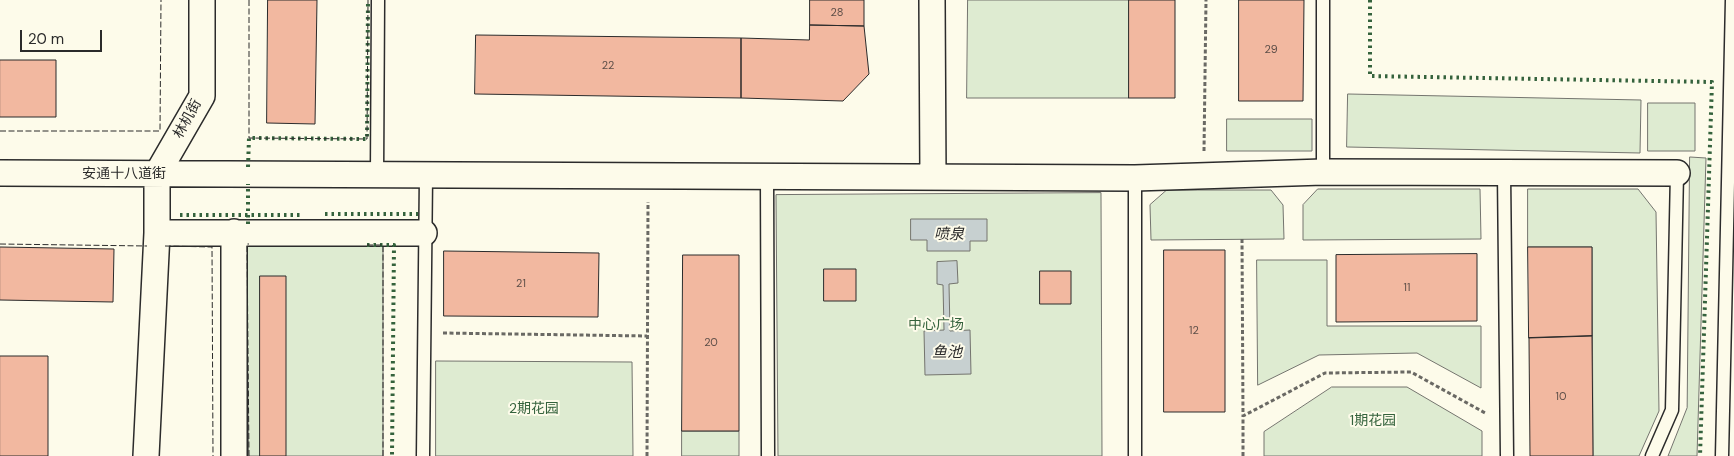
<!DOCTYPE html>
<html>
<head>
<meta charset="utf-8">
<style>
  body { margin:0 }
  #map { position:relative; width:1734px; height:456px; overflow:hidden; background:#fdfbea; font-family:"DM Sans",sans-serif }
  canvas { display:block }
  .scale { position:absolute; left:20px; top:30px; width:82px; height:22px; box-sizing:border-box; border:2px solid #2b2b2b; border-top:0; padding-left:6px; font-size:15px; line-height:18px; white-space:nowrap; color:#2b2b2b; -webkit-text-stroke:4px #fdfbea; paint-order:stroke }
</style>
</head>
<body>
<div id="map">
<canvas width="1734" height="456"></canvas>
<div class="scale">20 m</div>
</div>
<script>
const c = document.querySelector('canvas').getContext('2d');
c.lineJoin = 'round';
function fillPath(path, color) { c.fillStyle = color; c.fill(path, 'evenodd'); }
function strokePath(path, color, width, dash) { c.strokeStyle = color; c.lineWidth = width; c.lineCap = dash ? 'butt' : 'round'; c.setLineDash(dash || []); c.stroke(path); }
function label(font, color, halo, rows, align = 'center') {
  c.font = font + ' "DM Sans","Noto Sans SC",sans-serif'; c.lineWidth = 4; c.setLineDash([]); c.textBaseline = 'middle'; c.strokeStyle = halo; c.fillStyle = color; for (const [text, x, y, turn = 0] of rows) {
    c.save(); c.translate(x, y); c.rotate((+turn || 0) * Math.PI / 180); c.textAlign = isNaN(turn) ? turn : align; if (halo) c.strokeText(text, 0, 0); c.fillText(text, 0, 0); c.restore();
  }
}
const green = new Path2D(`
  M968 0H1129V98H967Z
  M1348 94 1641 100 1640 153 1347 147Z
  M1648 103H1695V151H1648Z
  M1227 119H1312V151H1227Z
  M1690 157 1706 158 1697 456H1668L1687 408Z
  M1318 189H1480L1481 239 1303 240V205Z
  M1528 189H1638L1656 212 1659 411 1639 456H1593L1592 247H1528Z
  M1167 190H1271L1283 205 1284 239 1151 240 1150 205Z
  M1101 193 1102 456H778L776 195Z
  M247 244 383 245V456H249Z
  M1257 260H1327V326H1481V388L1417 353 1319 355 1258 385Z
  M436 361 632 362 633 456H436Z
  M1332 387H1407L1482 431V456H1264V432Z
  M682 431H739V456H682Z`);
fillPath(green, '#deebd1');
strokePath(green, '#74746e', 1);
const water = new Path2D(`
  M911 219H987V241H970V251H927V240H911Z
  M957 261 958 283 949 284 950 331 970 330 971 374 925 375 924 331 944 330 943 285 937 284V262Z`);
fillPath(water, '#c7d0d0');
strokePath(water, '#74746e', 1);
const building = new Path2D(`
  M268 0H317L315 124 267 123Z
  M810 0H864V26L810 25Z
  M1129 0H1175V98H1129Z
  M1239 0H1304L1303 101H1239Z
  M810 25 864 26 869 74 843 101 741 98V38L809 40Z
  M476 35 741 38V98L475 94Z
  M0 60H56V117H0Z
  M0 247 114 249 113 302 0 300Z
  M1528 247H1592V336L1529 338Z
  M1164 250H1225V412H1164Z
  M444 251 599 253 598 317 444 316Z
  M1477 254V321L1336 322V255Z
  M683 255H739V431H682Z
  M824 269H856V301H824Z
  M1040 271H1071V304H1040Z
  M260 276H286V456H260Z
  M1592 336 1593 456H1530L1529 338Z
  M0 356H48V456H0Z`);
fillPath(building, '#f2b8a0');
strokePath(building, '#2b2b2b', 1);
const service = new Path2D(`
  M1323 172V0
  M1504 173 1507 456
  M377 175 378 0
  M767 176 768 456
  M1135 178V456
  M423 456 426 176
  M1652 456 1672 410 1677 173
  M1722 456 1732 0`);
const minor = new Path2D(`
  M932 0 933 177
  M0 173 1135 178 1323 172 1677 173
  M234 232V456
  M157 233H424
  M146 456 157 233V174L202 96V0`);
strokePath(service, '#2b2b2b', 15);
strokePath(minor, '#2b2b2b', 28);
strokePath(new Path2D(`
  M1204 151 1206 0
  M1242 239 1243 416
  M443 333 647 336
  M647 456 648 202
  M1243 456V416L1325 373 1411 372 1487 414`), '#6a6964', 3, [4, 2.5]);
strokePath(service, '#fdfbea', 12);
strokePath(minor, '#fdfbea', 25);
strokePath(new Path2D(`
  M1370 0V76L1712 82 1700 456
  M248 167 249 138 367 139 368 0
  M325 214H418
  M180 215H300
  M248 224V184
  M367 245H394L392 456`), '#34623c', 4, [2.5, 4]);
strokePath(new Path2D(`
  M249 0V138L367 139 368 0
  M0 131H160L161 0
  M0 244 147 246
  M367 245H383V456
  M165 246 212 247 213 456
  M249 456 247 244H249`), '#2b2b2b', 1, [6, 2.5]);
label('11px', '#5d4e48', null, [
  ["28",837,13],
  ["29",1271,50],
  ["22",608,66],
  ["21",521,284],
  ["11",1407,288],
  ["12",1194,331],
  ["20",711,343],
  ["10",1561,397]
]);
label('14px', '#2b2b2b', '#fdfbea', [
  ["林机街",188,119,-61],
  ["安通十八道街",124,174]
]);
label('14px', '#34623c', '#fdfbea', [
  ["中心广场",936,325],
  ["2期花园",534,409],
  ["1期花园",1373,421]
]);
label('italic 15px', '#2b2b2b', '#fdfbea', [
  ["喷泉",949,235],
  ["鱼池",947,353]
]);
</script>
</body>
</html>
